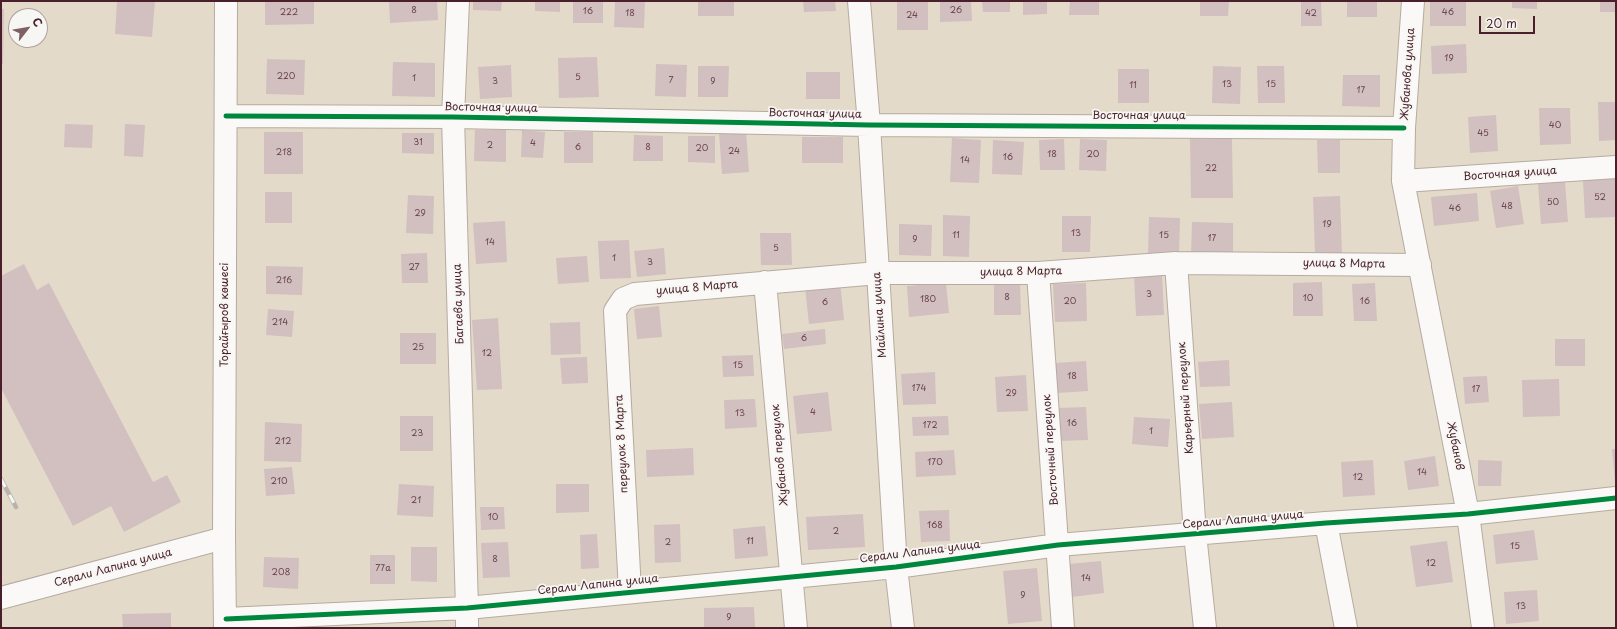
<!DOCTYPE html>
<html>
<head>
<meta charset="utf-8">
<style>
  body { margin:0 }
  #map { position:relative; width:1617px; height:629px; overflow:hidden; background:#e4dac9; font-family:"Playpen Sans",sans-serif }
  canvas { display:block }
  .frame { position:absolute; inset:0; border:2px solid #4a1f2b; pointer-events:none }
  .north { position:absolute; left:8px; top:8px; width:40px; height:40px; box-sizing:border-box; background:#f6f6f2; border:1px solid #b1a0a2; border-radius:50%; rotate:59deg; font-size:11px; font-weight:700; line-height:16px; text-align:center; color:#4a1f2b }
  .north::after { content:''; display:block; margin:auto; width:14px; height:18px; background:#806062; clip-path:polygon(50% 0,100% 100%,50% 72%,0 100%) }
  .scale { position:absolute; left:1479px; top:16px; width:56px; height:18px; box-sizing:border-box; border:2px solid #4a1f2b; border-top:0; padding-left:5px; font-size:12px; line-height:14px; white-space:nowrap; color:#4a1f2b; -webkit-text-stroke:3px #f6f6f2; paint-order:stroke }
</style>
</head>
<body>
<div id="map">
<canvas width="1617" height="629"></canvas>
<div class="frame"></div>
<div class="north">С</div>
<div class="scale">20 m</div>
</div>
<script>
const c = document.querySelector('canvas').getContext('2d');
c.lineJoin = 'round';
function fillPath(path, color) { c.fillStyle = color; c.fill(path, 'evenodd'); }
function strokePath(path, color, width, dash) { c.strokeStyle = color; c.lineWidth = width; c.lineCap = dash ? 'butt' : 'round'; c.setLineDash(dash || []); c.stroke(path); }
function label(font, color, halo, rows, align = 'center') {
  c.font = font + ' "Playpen Sans",sans-serif'; c.lineWidth = 3.5; c.setLineDash([]); c.textBaseline = 'middle'; c.strokeStyle = halo; c.fillStyle = color; for (const [text, x, y, turn = 0] of rows) {
    c.save(); c.translate(x, y); c.rotate((+turn || 0) * Math.PI / 180); c.textAlign = isNaN(turn) ? turn : align; if (halo) c.strokeText(text, 0, 0); c.fillText(text, 0, 0); c.restore();
  }
}
fillPath(new Path2D(`
  M117 1H155L152 37 115 34Z
  M265 1H314V24L265 25Z
  M389 1H437L438 20 390 23Z
  M473 1H502L501 11 473 10Z
  M535 1H560V12L535 11Z
  M573 1H603V23H573Z
  M615 1H645L644 28 614 27Z
  M698 1H734V16H698Z
  M803 1H835L836 11 804 12Z
  M897 1H928V30H897Z
  M940 1H971L972 21 940 22Z
  M982 1H1010V12H983Z
  M1023 1H1047V14L1023 15Z
  M1070 1H1099V15H1069Z
  M1200 1H1229L1228 16H1200Z
  M1301 1H1321L1322 26H1301Z
  M1347 1H1377V17H1347Z
  M1430 1H1466V26H1430Z
  M1512 1H1537V9L1512 8Z
  M1600 1H1616V12H1600Z
  M1 9H4L3 64H1Z
  M1466 44 1467 73 1432 74 1431 46Z
  M597 57 599 97 559 98 558 58Z
  M267 59 305 60 304 95 266 94Z
  M393 62 435 63V97L392 96Z
  M656 64 687 65 686 97 655 96Z
  M511 65 512 97 480 99 478 67Z
  M698 66H729L728 97H698Z
  M1213 66 1241 67 1240 104 1212 103Z
  M1257 66H1284L1285 103H1258Z
  M1118 69H1149V103H1118Z
  M806 72H840V99H806Z
  M1343 75H1380V107L1342 106Z
  M1598 102H1616V140L1599 141Z
  M1539 108H1570L1571 144 1540 145Z
  M1496 115 1498 151 1470 153 1468 117Z
  M65 124 93 125 92 148 64 147Z
  M125 124 145 125 143 157 124 156Z
  M475 130H506V162L474 161Z
  M522 130 545 132 543 158 521 157Z
  M746 131 749 172 722 174 719 133Z
  M264 132H303V174H264Z
  M564 132H593V163H564Z
  M402 133H434V154L402 153Z
  M634 135 663 136V161H633Z
  M688 136H715V163L688 162Z
  M802 137H843V163H802Z
  M952 138 981 140 979 183 950 182Z
  M1064 139 1065 170H1040L1039 140Z
  M1080 139 1107 140 1106 171 1079 170Z
  M1190 139H1232L1233 198H1191Z
  M993 140 1024 142 1022 175 992 174Z
  M1317 140H1340V173H1318Z
  M1616 178V217L1585 218 1583 180Z
  M1565 182 1568 222 1541 224 1538 184Z
  M1518 186 1524 224 1496 228 1490 191Z
  M265 192H292V223H265Z
  M1477 193 1479 221 1434 226 1431 197Z
  M408 195 434 196 433 234 406 233Z
  M1340 196 1342 253H1315L1313 197Z
  M943 215 970 216 969 257 943 256Z
  M1062 216H1091L1090 252H1062Z
  M1149 217 1180 218 1179 256 1148 255Z
  M505 221 507 262 476 264 473 223Z
  M1192 222 1233 223V256L1191 255Z
  M899 224 932 225 931 256 899 255Z
  M760 233H791L792 265H761Z
  M629 240 631 278 600 279 598 241Z
  M664 248 666 274 637 277 634 251Z
  M427 253 428 283H402L401 254Z
  M587 256 589 282 558 284 556 258Z
  M24 264 37 290 49 283 153 482 167 475 181 502 124 532 111 506 73 526 1 388V276Z
  M266 266 303 267 302 295 266 294Z
  M1134 275H1162L1164 315 1136 316Z
  M840 282 844 320 809 324 805 287Z
  M994 282H1020L1021 315H994Z
  M1322 282 1323 316H1293V283Z
  M946 283 949 313 909 317 907 286Z
  M1086 283 1087 321 1055 322 1053 284Z
  M1375 283 1377 321H1354L1352 284Z
  M659 306 662 337 637 339 634 309Z
  M268 309 294 311 292 337 266 335Z
  M498 318 502 389 477 390 472 320Z
  M580 322 581 354 551 355 550 323Z
  M825 329 826 344 784 349 782 334Z
  M400 333H436V364H400Z
  M1555 339H1585V366H1555Z
  M753 355 754 376 723 377 722 356Z
  M587 357 588 383 562 384 560 358Z
  M1229 360 1230 386 1200 387 1198 362Z
  M1086 361 1088 391 1057 393 1055 363Z
  M935 372 936 404 903 405 901 374Z
  M1026 375 1028 411 997 412 995 377Z
  M1487 376 1489 402 1465 404 1463 377Z
  M1559 379 1560 416 1523 417 1522 380Z
  M828 392 832 431 797 434 793 396Z
  M755 399 757 427 725 429 724 400Z
  M1232 402 1234 437 1202 439 1199 404Z
  M1086 407 1088 440 1059 441 1057 408Z
  M400 416H433V451H400Z
  M948 416 949 435 913 436 912 417Z
  M1134 417 1170 419 1168 447 1132 444Z
  M265 422 302 424 301 462 264 461Z
  M693 448 694 475 647 477 646 450Z
  M1612 449H1616V483H1615Z
  M954 450 956 475 916 477 915 452Z
  M1435 456 1439 486 1408 490 1404 461Z
  M1373 460 1375 495 1343 497 1341 462Z
  M1478 460 1502 461 1501 486H1478Z
  M292 467 295 494 266 496 264 469Z
  M399 484 434 486 433 517 397 515Z
  M556 484H589V512L556 513Z
  M480 507H504L505 529 481 530Z
  M949 510 950 541 921 542 919 511Z
  M863 514 865 547 808 550 806 517Z
  M680 524 681 562 655 563 654 525Z
  M765 526 768 556 735 559 733 529Z
  M1534 530 1538 560 1496 564 1493 535Z
  M597 534 599 568 581 569 580 535Z
  M1447 541 1453 582 1416 587 1410 546Z
  M508 542 510 577 483 578 481 543Z
  M411 547H437V582L411 581Z
  M370 555H395V584H370Z
  M264 557 299 558 298 589 263 587Z
  M1101 561 1104 593 1072 597 1069 564Z
  M1037 568 1042 621 1008 624 1003 571Z
  M1537 590 1539 621 1506 624 1504 592Z
  M754 607 755 628H704V608Z
  M171 613V628H123L122 614Z`), '#d2bfc0');
const minor = new Path2D(`
  M458 1 453 117 467 608V628
  M859 1 869 125 896 567 903 628
  M1413 1 1404 128 1403 181 1468 514 1483 628
  M226 116 453 117 869 125 1404 128
  M1403 181 1616 167
  M1176 263 1195 534 1205 628
  M1038 273 1063 628
  M765 282 796 628
  M1326 523 1346 628
  M630 591 615 311 623 299 635 294 878 273H1038L1176 263 1420 265
  M1 598 224 538
  M226 619 467 608 896 567 1058 545 1326 523 1468 514 1616 498
  M225 628 224 538 226 1`);
strokePath(minor, '#b5aba1', 24);
strokePath(minor, '#fbf9f7', 22);
const rail = new Path2D(`
  M1 479 16 507`);
strokePath(rail, '#b9b2b1', 4.5);
strokePath(rail, '#f6f6f2', 3, [9]);
strokePath(new Path2D(`
  M226 116 453 117 869 125 1404 128
  M226 619 467 608 896 567 1058 545 1326 523 1468 514 1616 498`), '#00873e', 5);
label('9px', '#6c4750', null, [
  ["8",414,11],
  ["26",956,11],
  ["16",588,12],
  ["222",289,13],
  ["46",1448,13],
  ["18",630,14],
  ["42",1311,14],
  ["24",912,16],
  ["19",1449,59],
  ["220",286,77],
  ["5",578,78],
  ["1",414,79],
  ["7",671,81],
  ["3",495,82],
  ["9",713,82],
  ["13",1227,85],
  ["15",1271,85],
  ["11",1133,86],
  ["17",1361,91],
  ["40",1555,126],
  ["45",1483,134],
  ["31",418,143],
  ["4",533,144],
  ["2",490,146],
  ["6",578,148],
  ["8",648,148],
  ["20",702,149],
  ["24",734,152],
  ["218",284,153],
  ["18",1052,155],
  ["20",1093,155],
  ["16",1008,158],
  ["14",965,161],
  ["22",1211,169],
  ["52",1600,198],
  ["50",1553,203],
  ["48",1507,207],
  ["46",1455,209],
  ["29",420,214],
  ["19",1327,225],
  ["13",1076,234],
  ["11",956,236],
  ["15",1164,236],
  ["17",1212,239],
  ["9",915,240],
  ["14",490,243],
  ["5",776,249],
  ["1",614,259],
  ["3",650,263],
  ["27",414,268],
  ["216",284,281],
  ["3",1149,295],
  ["8",1007,298],
  ["10",1308,299],
  ["180",928,300],
  ["20",1070,302],
  ["16",1365,302],
  ["6",825,303],
  ["214",280,323],
  ["6",804,339],
  ["25",418,348],
  ["12",487,354],
  ["15",738,366],
  ["18",1072,377],
  ["174",919,389],
  ["17",1476,390],
  ["29",1011,394],
  ["4",813,413],
  ["13",740,414],
  ["16",1072,424],
  ["172",930,426],
  ["1",1151,432],
  ["23",417,434],
  ["212",283,442],
  ["170",935,463],
  ["14",1422,473],
  ["12",1358,478],
  ["210",279,482],
  ["21",416,501],
  ["10",493,518],
  ["168",935,526],
  ["2",836,532],
  ["11",750,542],
  ["2",668,543],
  ["15",1515,547],
  ["8",495,560],
  ["12",1431,564],
  ["77а",383,569],
  ["208",281,573],
  ["14",1086,579],
  ["9",1023,596],
  ["13",1521,607],
  ["9",729,618]
]);
label('11px', '#4a1f2b', '#f6f6f2', [
  ["Жубанова улица",1408,74,-86],
  ["Восточная улица",491,108,1],
  ["Восточная улица",815,114,1],
  ["Восточная улица",1139,116],
  ["Восточная улица",1510,174,-4],
  ["улица 8 Марта",1344,264,1],
  ["улица 8 Марта",1021,272,-1],
  ["улица 8 Марта",697,288,-5],
  ["Багаева улица",459,304,-92],
  ["Торайғыров көшесі",225,315,-90],
  ["Майлина улица",880,315,-94],
  ["Карьерный переулок",1186,398,-94],
  ["переулок 8 Марта",622,444,-93],
  ["Жубанов",1455,446,79],
  ["Восточный переулок",1051,450,-94],
  ["Жубанов переулок",780,455,-95],
  ["Серали Лапина улица",1243,520,-5],
  ["Серали Лапина улица",920,552,-7],
  ["Серали Лапина улица",113,568,-15],
  ["Серали Лапина улица",598,585,-6]
]);
</script>
</body>
</html>
